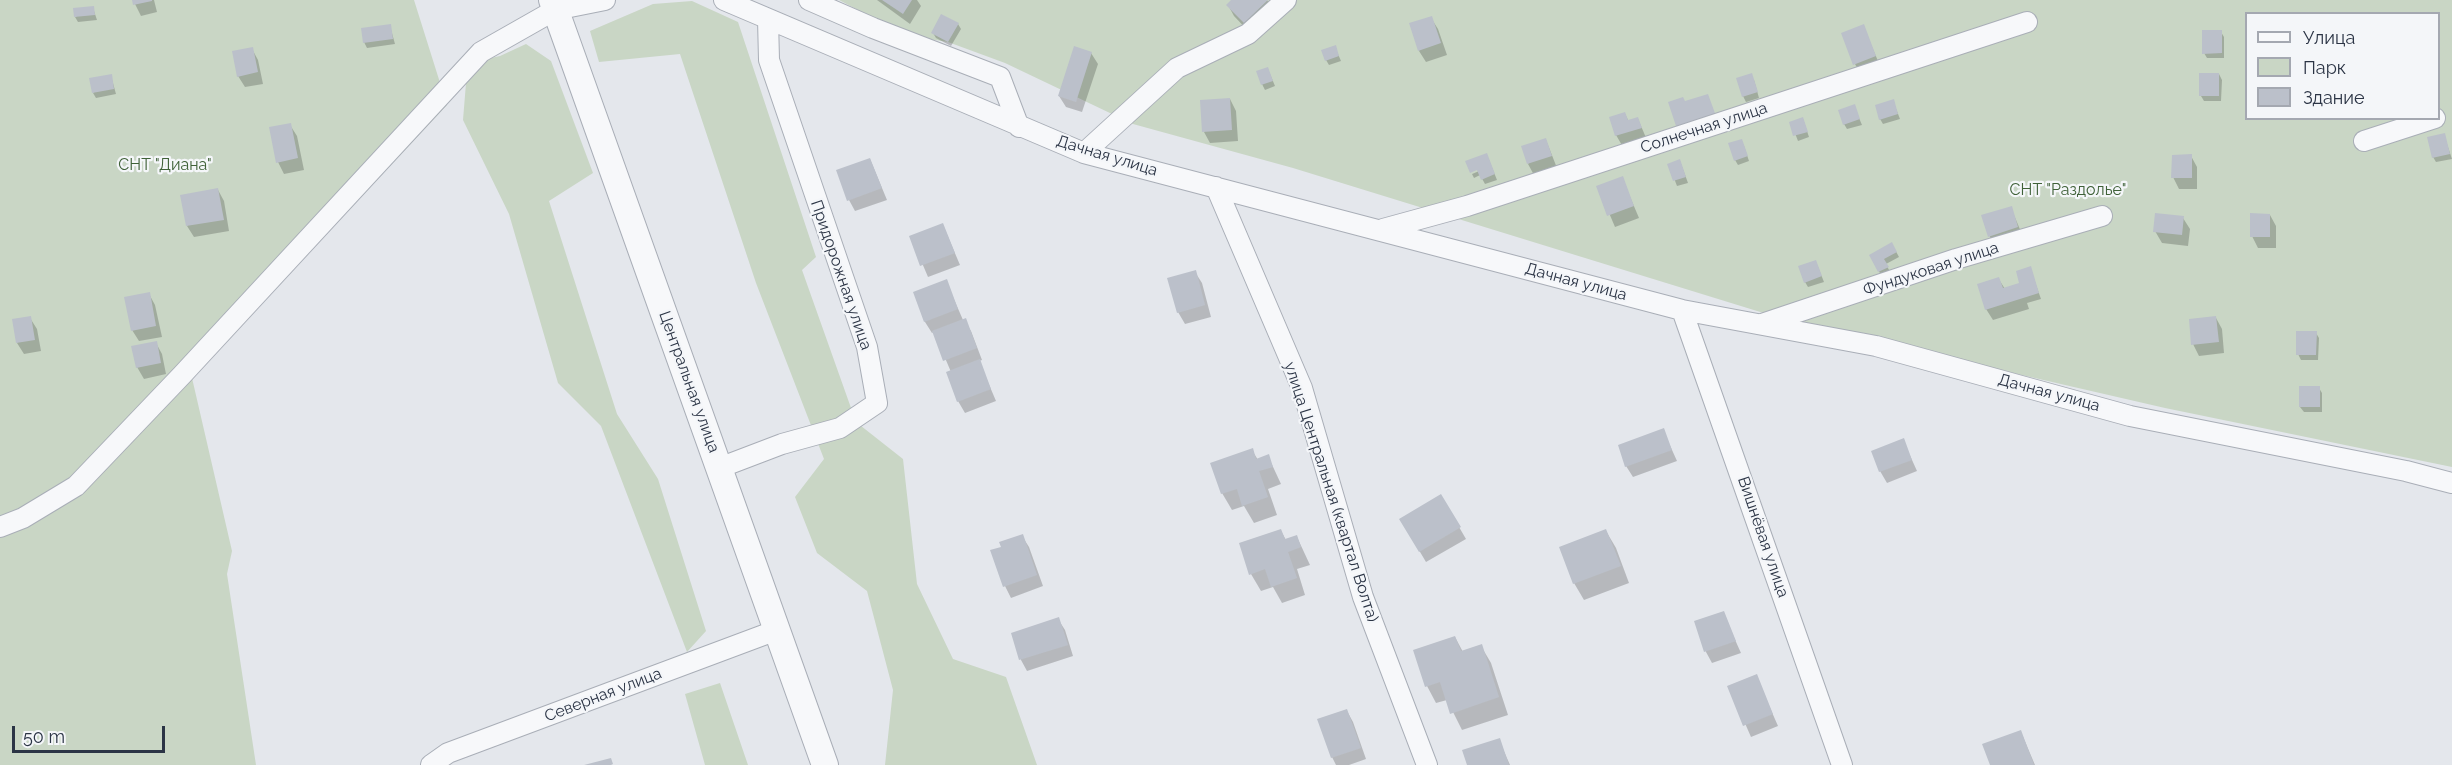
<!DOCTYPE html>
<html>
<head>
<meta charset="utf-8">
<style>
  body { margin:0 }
  #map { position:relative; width:2452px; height:765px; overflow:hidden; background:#e4e7ec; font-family:Raleway,sans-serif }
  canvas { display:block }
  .legend { position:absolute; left:2245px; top:12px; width:195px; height:108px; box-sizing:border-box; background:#f4f6f9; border:2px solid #a4a8b1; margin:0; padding:8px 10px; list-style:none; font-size:18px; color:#2b3445 }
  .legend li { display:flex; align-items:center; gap:12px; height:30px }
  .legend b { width:30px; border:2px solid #a4a8b1 }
  .scale { position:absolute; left:12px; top:726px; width:153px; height:27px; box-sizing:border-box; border:3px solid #2b3445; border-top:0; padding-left:8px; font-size:18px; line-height:21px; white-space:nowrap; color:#2b3445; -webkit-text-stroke:4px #f4f6f9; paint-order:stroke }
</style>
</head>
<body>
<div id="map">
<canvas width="2452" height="765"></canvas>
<ul class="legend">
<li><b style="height:8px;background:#f7f8fa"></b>Улица</li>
<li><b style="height:16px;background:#c9d6c5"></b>Парк</li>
<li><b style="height:16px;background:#bbc0ca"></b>Здание</li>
</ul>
<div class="scale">50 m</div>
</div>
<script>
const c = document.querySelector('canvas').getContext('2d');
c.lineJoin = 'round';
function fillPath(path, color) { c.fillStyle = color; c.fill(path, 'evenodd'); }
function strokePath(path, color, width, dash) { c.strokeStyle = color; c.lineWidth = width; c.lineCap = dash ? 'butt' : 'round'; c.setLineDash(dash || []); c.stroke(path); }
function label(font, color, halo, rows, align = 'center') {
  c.font = font + ' Raleway,sans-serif'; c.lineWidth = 4.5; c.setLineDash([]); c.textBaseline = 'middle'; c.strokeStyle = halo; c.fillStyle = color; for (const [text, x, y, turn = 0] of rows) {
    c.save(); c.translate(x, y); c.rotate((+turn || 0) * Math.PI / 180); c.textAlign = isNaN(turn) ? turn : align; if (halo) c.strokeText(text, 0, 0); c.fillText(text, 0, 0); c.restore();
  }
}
fillPath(new Path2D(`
  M0 0H414L447 105 192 378 232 551 227 574 256 765H0Z
  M839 0H2452V467L2165 408 1796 323 1293 168 1133 124 1005 63 948 42 922 38 896 30ZM2246 14H2438V118H2246Z
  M692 1 738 22 816 257 802 270 856 422 903 459 917 584 953 659 1006 677 1037 765H885L893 690 867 591 817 553 795 497 824 459 756 283 680 54 599 62 590 31 653 4Z
  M526 44 551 61 593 173 549 201 617 414 658 479 706 631 687 652 601 426 558 383 509 214 463 120 467 71 477 61 500 56Z
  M720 683 748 765H705L685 694Z`), '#c9d6c5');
fillPath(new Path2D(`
  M133 0H154L157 12 141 16Z
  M877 0H917L921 6 910 24Z
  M1233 0H1267L1274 12 1251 34 1234 16 1228 5Z
  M93 8 97 20 78 22 75 17Z
  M1431 18 1438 29 1447 55 1426 62 1419 51Z
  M958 24 961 29 951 46 936 38 933 33Z
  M390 26 395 44 367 48 364 42Z
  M1863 26 1881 68 1861 75 1855 64Z
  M2221 32 2224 37V58H2207L2204 53Z
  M1335 47 1341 61 1329 65 1326 60Z
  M252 49 258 60 263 84 245 87 238 76Z
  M1091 53 1098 64 1082 112 1066 107 1059 96Z
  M1270 74 1275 86 1265 90 1262 84Z
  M2219 74 2222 80 2221 101H2204L2201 96Z
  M111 76 116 94 96 98 93 93Z
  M1754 80 1759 98 1746 102 1743 96Z
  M1230 99 1236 111 1238 141 1210 143 1204 132Z
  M1893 101 1900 119 1883 124 1880 119Z
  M1854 106 1862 125 1847 129 1844 124Z
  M1625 114 1629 122 1638 119 1647 140 1623 147 1616 135Z
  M1803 119 1809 137 1798 141 1791 123Z
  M290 125 297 136 304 170 284 174 278 162Z
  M2444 135 2452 159 2436 162 2433 157Z
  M1546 140 1557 168 1534 175 1528 164Z
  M1744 146 1749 161 1738 165 1735 160Z
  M2191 156 2197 167V189H2179L2173 177Z
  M870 159 887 200 855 211 849 200Z
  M1489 160 1497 180 1485 184 1480 175 1474 178 1472 174 1484 169 1483 166Z
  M1680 161 1688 183 1677 186 1669 165Z
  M1622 178 1639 218 1615 227 1598 187Z
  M218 190 224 201 229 231 194 237 187 226Z
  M2011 208 2024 239 1996 248 1990 237 1983 216Z
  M2270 215 2276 226V248H2258L2252 236Z
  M2183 218 2190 229 2188 246 2162 243 2155 231Z
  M943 225 960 265 928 277 911 237Z
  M1892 244 1899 257 1886 264 1890 272 1882 277 1871 256Z
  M1818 267 1824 282 1808 287 1805 282Z
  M2030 268 2041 299 2027 303 2029 309 1993 320 1986 309 1998 278 2005 289 2021 284Z
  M1195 272 1202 283 1211 317 1185 324 1178 312Z
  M946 281 963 320 971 331 982 360 979 361 996 401 965 413 958 401 951 372 934 332 932 333 925 322 915 293Z
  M149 294 155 305 162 337 139 341 132 330Z
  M30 318 37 329 41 351 24 354 17 343Z
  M2216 318 2222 329 2224 353 2199 356 2193 344Z
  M2316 333 2319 338 2318 360H2301L2298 354Z
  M156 343 162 354 166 374 144 379 137 367Z
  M2319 388 2322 393V412H2304L2300 407Z
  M1663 430 1677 461 1633 477 1626 466Z
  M1903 440 1917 471 1887 483 1880 471Z
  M1252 450 1258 460 1268 456 1281 484 1268 489 1277 515 1254 523 1244 506 1232 510 1222 493Z
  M1441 496 1466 539 1426 562 1401 520Z
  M1281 531 1286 540 1297 537 1310 565 1297 569 1305 595 1282 603 1273 587 1261 591 1251 574Z
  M1606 531 1616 548 1629 583 1584 600 1574 583Z
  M1022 536 1029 547 1043 586 1011 598 1005 586 1003 548Z
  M1723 613 1741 653 1712 663 1706 652 1696 622Z
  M1058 619 1065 630 1073 656 1027 671 1021 660 1012 634Z
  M1455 637 1463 652 1481 646 1491 663 1508 715 1462 730 1447 700 1436 703 1427 686Z
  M1756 676 1778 726 1751 737 1729 687Z
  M1347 711 1353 722 1366 759 1349 765H1336L1332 757Z
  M2021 732 2035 765H1991Z
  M1499 740 1510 765H1468Z`), '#0003');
fillPath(new Path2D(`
  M132 0H152V1L133 5Z
  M882 0H912L903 14Z
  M1231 0H1268L1244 23 1226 5Z
  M94 6 95 15 74 17 73 8Z
  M941 14 959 23 948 42 931 33Z
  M1432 16 1441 43 1418 51 1409 23Z
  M391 24 393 39 363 43 361 28Z
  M1864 24 1876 56 1853 65 1841 33Z
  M2202 30H2222V53L2202 54Z
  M1336 45 1339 56 1325 61 1321 50Z
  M1074 46 1092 52 1076 102 1058 96Z
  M253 47 258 72 237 77 232 51Z
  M1268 67 1273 81 1261 85 1256 71Z
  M1752 73 1758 92 1742 97 1736 78Z
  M2199 73H2219V96H2199Z
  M112 74 114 89 92 93 89 78Z
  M1708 94 1716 116 1677 129 1668 102 1683 97 1685 101Z
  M1230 98 1232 130 1202 132 1200 100Z
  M1894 99 1898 114 1879 120 1875 105Z
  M1855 104 1860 119 1843 125 1838 110Z
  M1625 112 1628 120 1638 117 1642 128 1615 136 1609 117Z
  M1803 117 1808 132 1793 136 1789 122Z
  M291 123 298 158 276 163 269 127Z
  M2445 133 2450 154 2432 158 2427 137Z
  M1546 138 1552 156 1527 164 1521 146Z
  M1742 139 1748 156 1734 161 1728 143Z
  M1487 153 1495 174 1481 180 1477 170 1470 173 1465 161Z
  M2192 154V178H2171L2172 155Z
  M870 158 882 188 847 201 836 170Z
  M1680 159 1686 177 1673 181 1667 164Z
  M1623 176 1634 206 1607 216 1596 186Z
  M218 188 224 220 186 226 180 195Z
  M2012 206 2018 227 1988 237 1981 215Z
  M2155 213 2184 216 2182 235 2153 232Z
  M2250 213 2270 214V237H2250Z
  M943 223 955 253 920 266 909 236Z
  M1892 242 1897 252 1884 259 1889 267 1878 272 1869 255Z
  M1816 260 1822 276 1804 283 1798 266Z
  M2031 266 2039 293 1985 310 1977 284 1999 277 2003 288 2019 283 2016 271Z
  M1196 270 1205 305 1177 313 1167 278Z
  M947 279 958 309 924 322 913 292Z
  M150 292 156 326 131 331 124 297Z
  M31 316 35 340 16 343 12 319Z
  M2216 316 2219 342 2191 345 2189 319Z
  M966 318 977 348 943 361 932 331Z
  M2296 331H2317L2316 355H2296Z
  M157 341 161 363 136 368 131 346Z
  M980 359 991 389 957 402 946 372Z
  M2299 386H2320V407H2299Z
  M1664 428 1672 450 1625 467 1618 445Z
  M1904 438 1912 460 1879 472 1871 451Z
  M1253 448 1256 459 1269 454 1273 467 1259 471 1268 497 1242 506 1237 489 1221 494 1210 463Z
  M1441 494 1461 527 1419 552 1399 519Z
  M1281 529 1285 539 1297 535 1301 547 1288 552 1297 578 1271 587 1265 569 1249 575 1239 543Z
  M1606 529 1621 566 1573 584 1559 547Z
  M1023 534 1037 575 1003 587 990 550 1001 547 999 542Z
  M1724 611 1736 641 1704 652 1694 621Z
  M1059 617 1068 645 1019 660 1011 633Z
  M1455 636 1461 651 1482 644 1499 697 1450 714 1440 682 1425 687 1413 650Z
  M1757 674 1773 714 1743 726 1727 686Z
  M1347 709 1361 748 1331 758 1317 719Z
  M2021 730 2034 765H1990L1982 744Z
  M1500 738 1509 765H1467L1462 750Z
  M611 758 613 764 611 765H584Z`), '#bbc0ca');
const minor = new Path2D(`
  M724 0 1084 153 1682 310 1876 346 2130 416 2406 471 2452 483
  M809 0 873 28 1000 77 1019 127
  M2364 141 2435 118
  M1084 153 1177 68 1248 34 1286 0
  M1216 187 1302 388 1363 597 1427 765
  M1383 229 1467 206 2027 22
  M1682 310 1842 765
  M1762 324 1956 259 2102 216
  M719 468 782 444 840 428 877 403 867 347 769 60 768 19
  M0 527 23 518 76 486 182 375 481 52 555 10 605 0
  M431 765 448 753 777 630`);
const tertiary = new Path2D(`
  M552 0 825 765`);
strokePath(minor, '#a9aeb7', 22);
strokePath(tertiary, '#a9aeb7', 28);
strokePath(minor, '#f7f8fa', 20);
strokePath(tertiary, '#f7f8fa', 26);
label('16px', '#2b3445', '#f4f6f9', [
  ["Солнечная улица",1704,128,-18],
  ["Дачная улица",1107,156,17],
  ["Фундуковая улица",1931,269,-18],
  ["Придорожная улица",841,275,71],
  ["Дачная улица",1576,282,15],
  ["Центральная улица",689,382,70],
  ["Дачная улица",2049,393,15],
  ["улица Центральная (квартал Волта)",1331,492,72],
  ["Вишнёвая улица",1763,537,71],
  ["Северная улица",603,695,-21]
]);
label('16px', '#3f6138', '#f4f6f9', [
  ["СНТ \"Диана\"",165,165],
  ["СНТ \"Раздолье\"",2068,190]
]);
</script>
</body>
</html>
